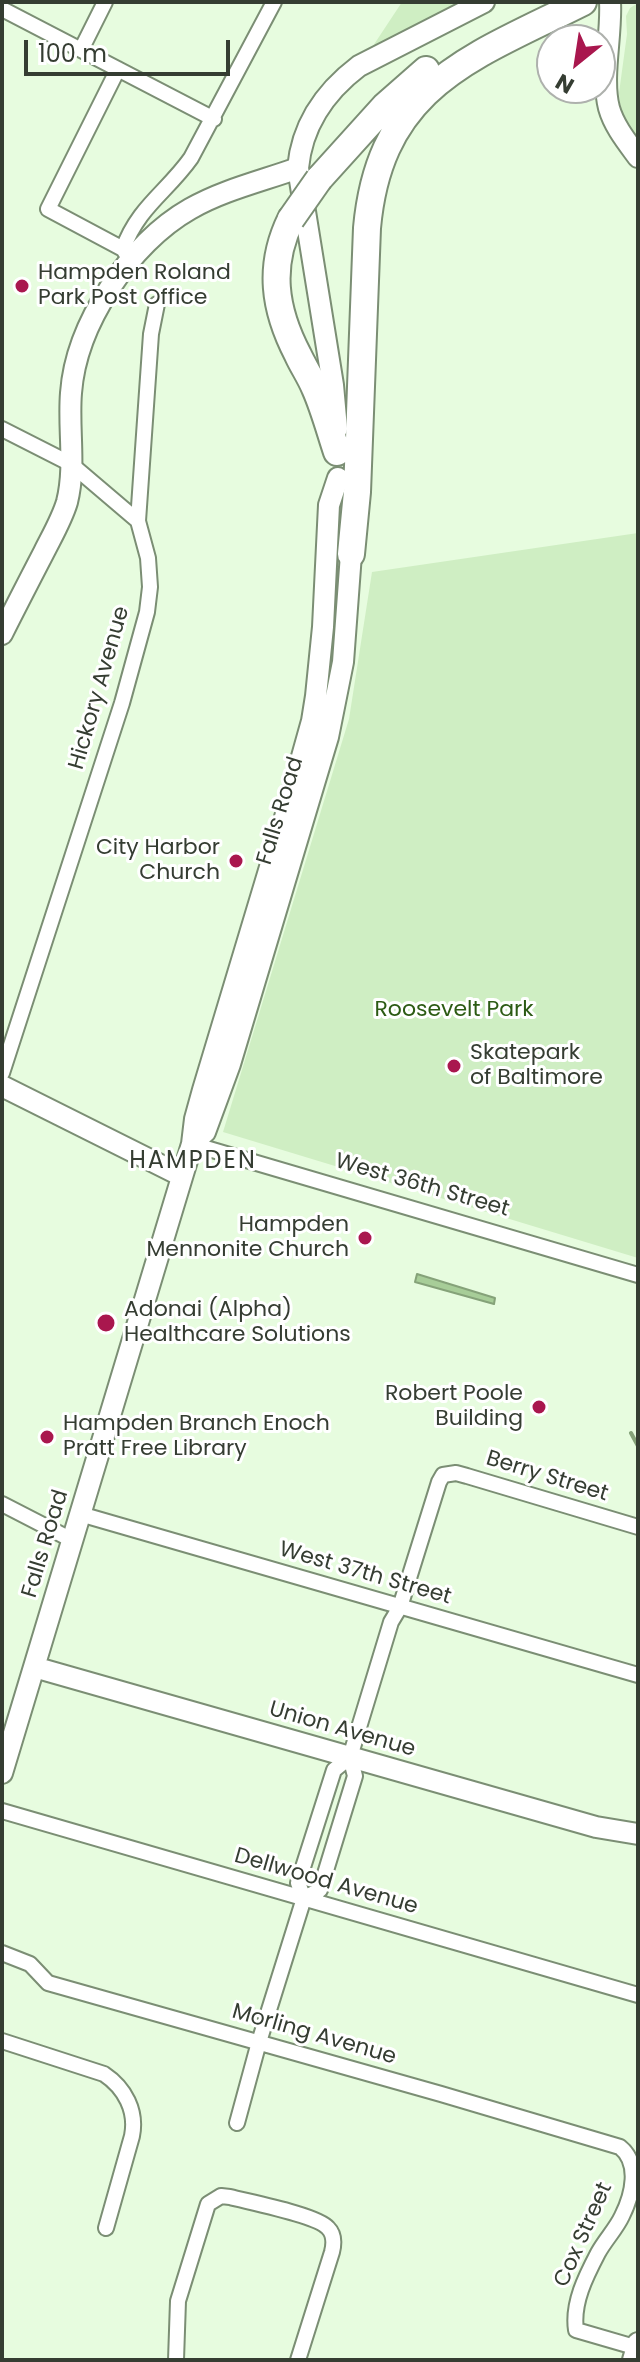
<!DOCTYPE html>
<html>
<head>
<meta charset="utf-8">
<style>
  body { margin:0 }
  #map { position:relative; width:640px; height:2362px; overflow:hidden; background:#e7fcdf; font-family:Poppins,sans-serif }
  canvas { display:block }
  .frame { position:absolute; inset:0; border:4px solid #353d32; pointer-events:none }
  .north { position:absolute; left:536px; top:24px; width:80px; height:80px; box-sizing:border-box; background:#fff; border:2px solid #aeb1ad; border-radius:50%; rotate:210deg; font-size:22px; font-weight:700; line-height:32px; text-align:center; color:#353d32 }
  .north::after { content:''; display:block; margin:auto; width:28px; height:36px; background:#a9174e; clip-path:polygon(50% 0,100% 100%,50% 72%,0 100%) }
  .scale { position:absolute; left:24px; top:40px; width:206px; height:36px; box-sizing:border-box; border:4px solid #353d32; border-top:0; padding-left:10px; font-size:24px; line-height:28px; white-space:nowrap; color:#353d32; -webkit-text-stroke:6px #fff; paint-order:stroke }
</style>
</head>
<body>
<div id="map">
<canvas width="640" height="2362"></canvas>
<div class="frame"></div>
<div class="north">N</div>
<div class="scale">100 m</div>
</div>
<script>
const c = document.querySelector('canvas').getContext('2d');
c.lineJoin = 'round';
function fillPath(path, color) { c.fillStyle = color; c.fill(path, 'evenodd'); }
function strokePath(path, color, width, dash) { c.strokeStyle = color; c.lineWidth = width; c.lineCap = dash ? 'butt' : 'round'; c.setLineDash(dash || []); c.stroke(path); }
function label(font, color, halo, rows, align = 'center') {
  c.font = font + ' Poppins,sans-serif'; c.lineWidth = 6; c.setLineDash([]); c.textBaseline = 'middle'; c.strokeStyle = halo; c.fillStyle = color; for (const [text, x, y, turn = 0] of rows) {
    c.save(); c.translate(x, y); c.rotate((+turn || 0) * Math.PI / 180); c.textAlign = isNaN(turn) ? turn : align; if (halo) c.strokeText(text, 0, 0); c.fillText(text, 0, 0); c.restore();
  }
}
fillPath(new Path2D(`
  M402 2H458L397 36 371 49Z
  M638 3V149L629 134 621 113 619 93 627 34 626 16 630 8Z
  M638 533V1258L223 1132 349 719 372 572Z`), '#cfeec3');
const water = new Path2D(`
  M417 1274 495 1298 494 1304 415 1282Z`);
fillPath(water, '#a7cd98');
strokePath(water, '#85a279', 2);
strokePath(new Path2D(`
  M631 1433 638 1446`), '#85a279', 4);
const street = new Path2D(`
  M2 9 214 119
  M81 50 105 2
  M118 69 48 209 123 249
  M131 261 123 249C138 207 167 192 191 158L274 2
  M2 429 71 464 138 521
  M2 1073 122 703 147 612 150 587 148 558 138 521 151 334 157 304
  M192 1144 638 1275
  M2 1504 72 1540
  M80 1514 638 1675
  M2 1811 638 1995
  M304 1898 320 1890 355 1776 350 1757 391 1622 400 1607 439 1482 443 1475 456 1473 467 1476 638 1527
  M2 1953 30 1964 48 1983 441 2094 620 2147C640 2163 633 2194 622 2216 616 2229 605 2240 598 2253 586 2276 572 2303 576 2330L638 2348
  M2 2041 104 2074C125 2088 137 2111 132 2136L106 2228
  M237 2123 259 2042 304 1898 298 1883 334 1770 350 1757
  M176 2360 178 2301 208 2204 221 2196 230 2197C249 2202 317 2215 328 2228 335 2235 334 2244 332 2252L298 2360`);
const secondary = new Path2D(`
  M610 2C612 35 601 77 609 108 614 126 627 142 638 157
  M337 429 333 385 298 168C302 125 326 91 359 66L484 2
  M2 634C16 606 30 579 44 552 52 536 62 519 67 502 76 466 68 429 71 393 76 324 130 243 190 209 223 190 262 181 298 168
  M2 1086 182 1176
  M192 1144 205 1132 230 1064 328 737 343 662 351 554 350 539
  M34 1667 596 1827 638 1834
  M2 1773 192 1144 195 1119 203 1090 286 814 312 721 316 696 323 627 329 505 338 478
  M633 2360 638 2343`);
const highway = new Path2D(`
  M319 179 385 106 426 70
  M291 219C268 266 274 309 298 355 303 366 310 376 315 388 324 408 330 431 337 452
  M351 554 357 492 367 228C380 85 471 58 583 2`);
strokePath(street, '#7b8e74', 18);
strokePath(secondary, '#7b8e74', 24);
strokePath(highway, '#7b8e74', 30);
strokePath(street, '#fff', 14);
strokePath(secondary, '#fff', 20);
strokePath(highway, '#fff', 26);
const highwayBridge = new Path2D(`
  M291 219 319 179`);
strokePath(highwayBridge, '#7b8e74', 30, []);
strokePath(highwayBridge, '#fff', 26);
for (const [x, y, r, color] of [
  [22,286,8,"#a9174e"],
  [236,861,8,"#a9174e"],
  [454,1066,8,"#a9174e"],
  [365,1238,8,"#a9174e"],
  [106,1323,10,"#a9174e"],
  [539,1407,8,"#a9174e"],
  [47,1437,8,"#a9174e"]
]) { const dot = new Path2D(); dot.arc(x, y, r, 0, 2 * Math.PI); c.fillStyle = color; c.fill(dot); strokePath(dot, '#fff', 3); }
label('22px', '#353d32', '#fff', [
  ["Hampden Roland",38,273],
  ["Park Post Office",38,298],
  ["City Harbor",220,848,"right"],
  ["Church",220,873,"right"],
  ["Skatepark",470,1053],
  ["of Baltimore",470,1078],
  ["Hampden",349,1225,"right"],
  ["Mennonite Church",349,1250,"right"],
  ["Adonai (Alpha)",124,1310],
  ["Healthcare Solutions",124,1335],
  ["Robert Poole",523,1394,"right"],
  ["Building",523,1419,"right"],
  ["Hampden Branch Enoch",63,1424],
  ["Pratt Free Library",63,1449]
], 'left');
label('22px', '#353d32', '#fff', [
  ["Hickory Avenue",100,688,-74],
  ["Falls Road",281,811,-73],
  ["West 36th Street",422,1186,16],
  ["Berry Street",547,1477,17],
  ["Falls Road",46,1544,-73],
  ["West 37th Street",365,1574,16],
  ["Union Avenue",342,1730,16],
  ["Dellwood Avenue",326,1882,16],
  ["Morling Avenue",314,2035,16],
  ["Cox Street",584,2235,-66]
]);
label('22px', '#2c5b14', '#fff', [
  ["Roosevelt Park",454,1010]
]);
c.letterSpacing = '2px';
label('24px', '#353d32', '#fff', [
  ["HAMPDEN",193,1162]
]);
c.letterSpacing = '0px';
</script>
</body>
</html>
